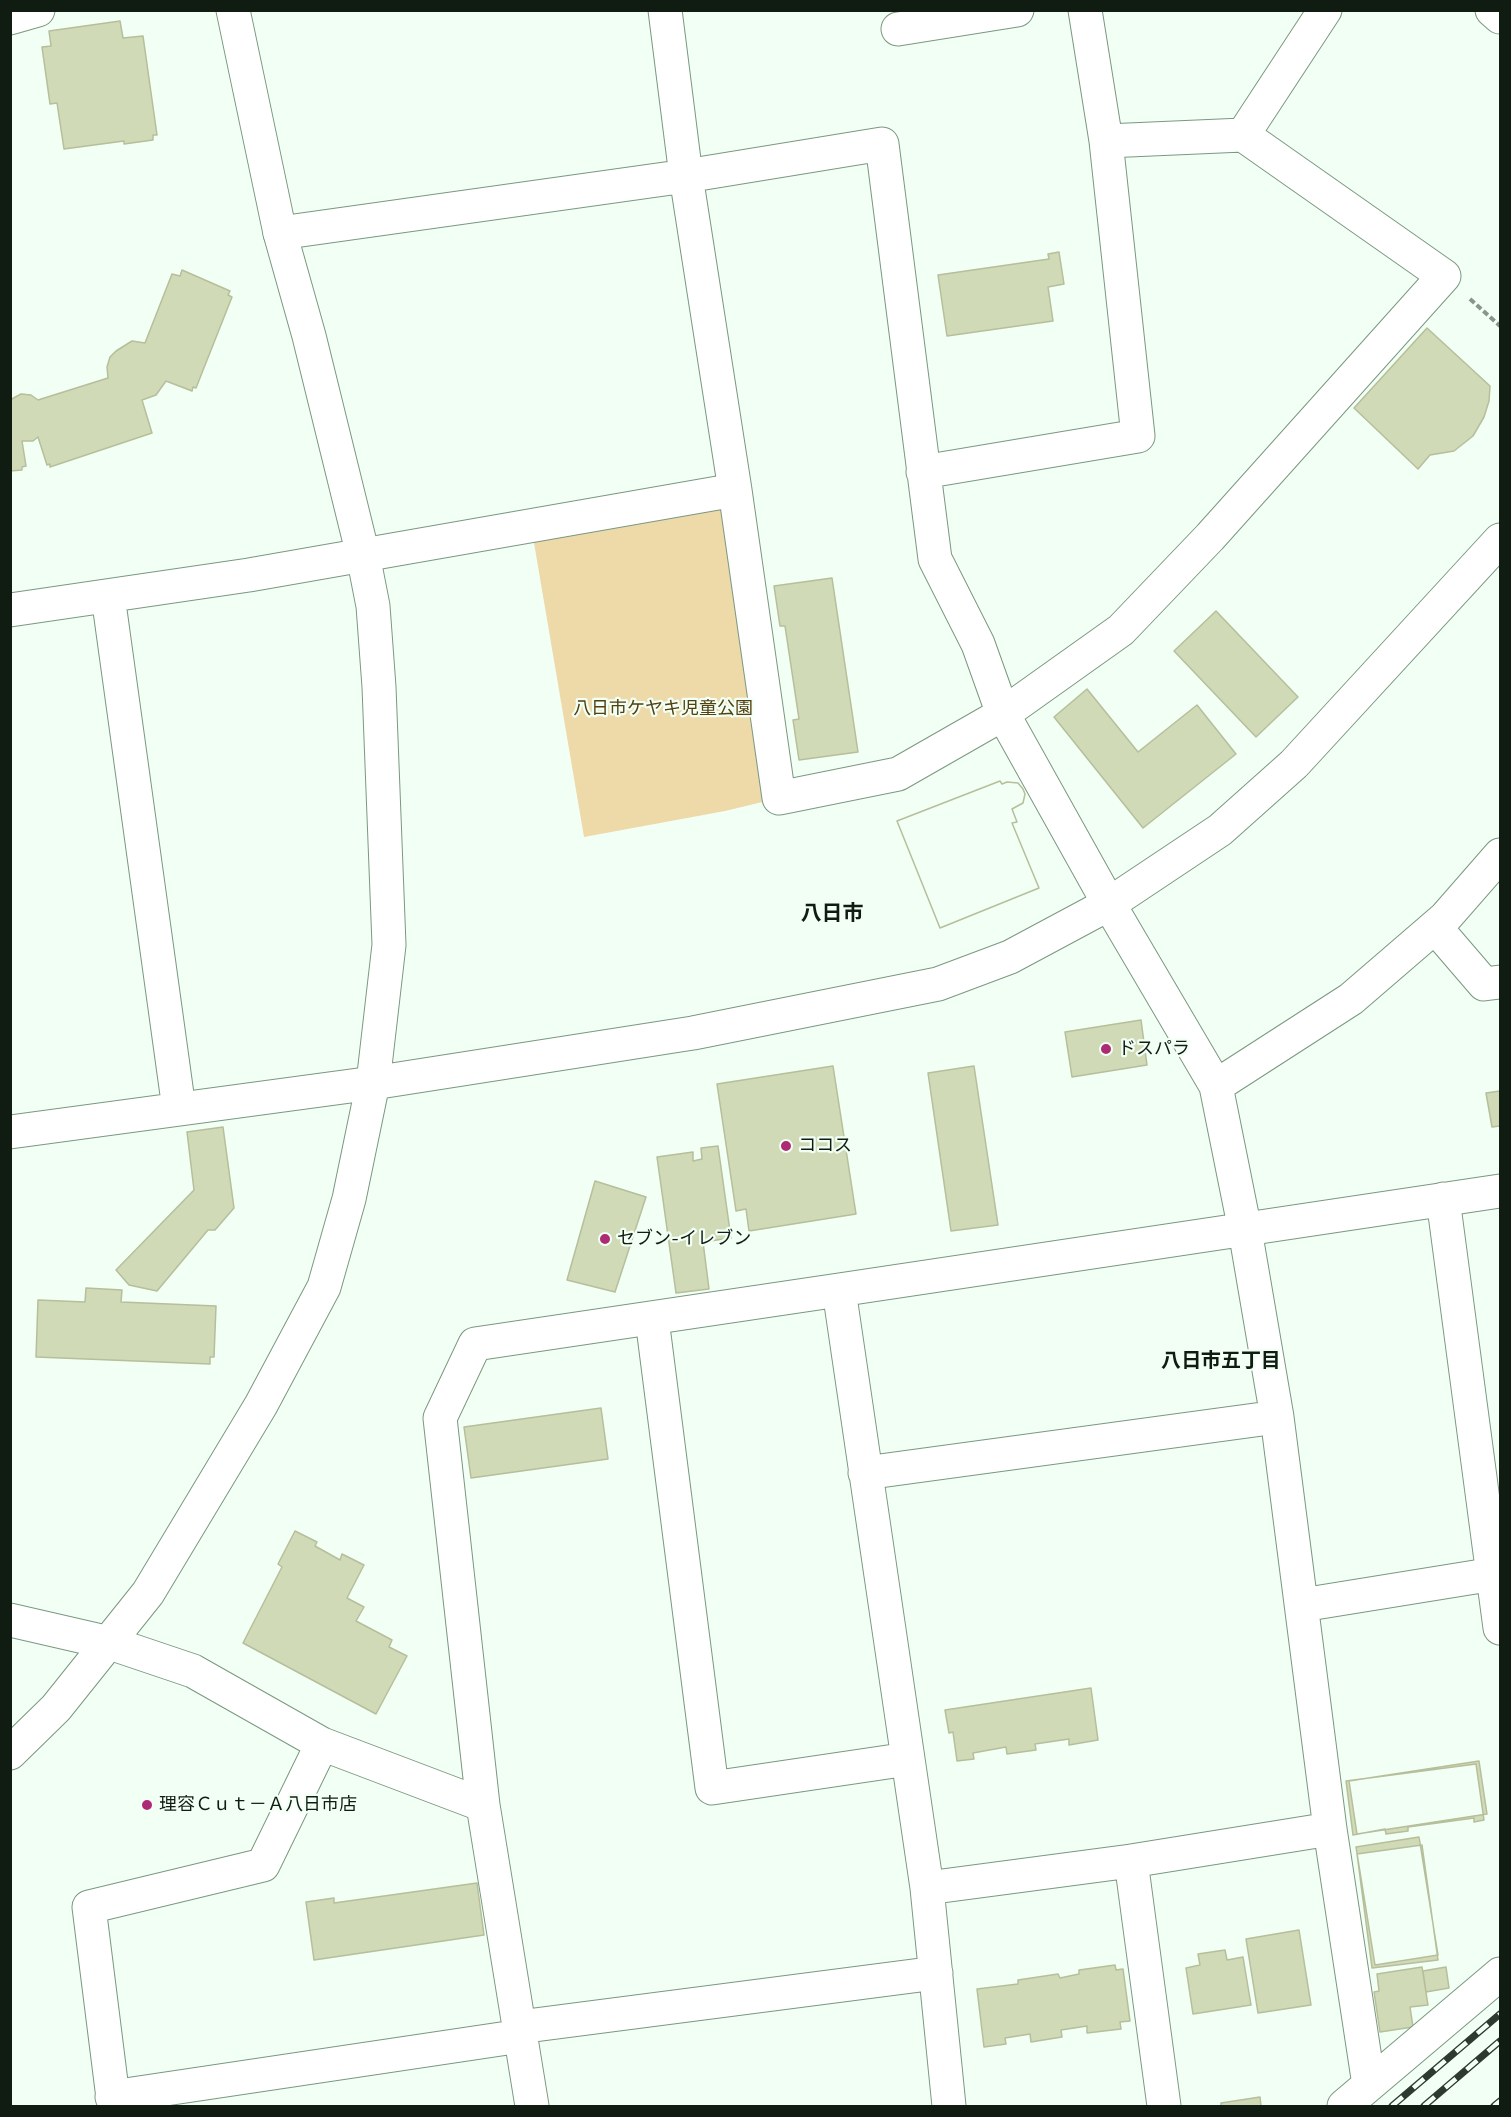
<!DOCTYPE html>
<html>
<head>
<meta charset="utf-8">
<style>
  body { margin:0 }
  #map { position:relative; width:1511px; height:2117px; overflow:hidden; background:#f2fff4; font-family:"Space Grotesk",sans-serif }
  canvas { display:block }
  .frame { position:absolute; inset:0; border:12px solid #101b12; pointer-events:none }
</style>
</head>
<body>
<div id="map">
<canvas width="1511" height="2117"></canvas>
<div class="frame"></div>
</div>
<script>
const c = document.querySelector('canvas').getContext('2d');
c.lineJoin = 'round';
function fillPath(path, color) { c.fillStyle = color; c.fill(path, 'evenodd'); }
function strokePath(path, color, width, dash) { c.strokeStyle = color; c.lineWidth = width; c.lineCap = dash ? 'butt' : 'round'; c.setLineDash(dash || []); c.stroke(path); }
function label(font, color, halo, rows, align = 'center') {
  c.font = font + ' "Space Grotesk","Noto Sans JP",sans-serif'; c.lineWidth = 4.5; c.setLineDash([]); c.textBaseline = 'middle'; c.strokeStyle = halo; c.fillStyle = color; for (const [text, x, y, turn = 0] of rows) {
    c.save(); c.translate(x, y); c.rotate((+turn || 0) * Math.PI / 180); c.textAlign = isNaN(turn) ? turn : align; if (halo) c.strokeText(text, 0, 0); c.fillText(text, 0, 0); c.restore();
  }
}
fillPath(new Path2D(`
  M725 508 779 798 725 811 584 837 533 537Z`), '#eed9a9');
const building = new Path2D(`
  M120 21 123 38 143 36 157 135H153V140L124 144V141L64 149 57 103 50 104 42 47 51 46 49 31Z
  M1059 252 1064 284 1048 287 1053 321 947 336 938 275 1049 259 1048 254Z
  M182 270 230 291 228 295 232 297 196 388 193 387 192 391 166 381 156 395 142 400 152 433 50 467V464L47 465 38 437 33 441H22L26 466 22 467V470L10 471V400L21 394 31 395 38 400 108 378 107 367 110 357 116 351 132 341 145 343 172 274 180 276Z
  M1427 328 1490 386 1489 401 1484 417 1473 436 1454 451 1430 455 1418 469 1354 408Z
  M832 578 858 752 799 760 793 720 799 719 785 626H780L774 586Z
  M1216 611 1298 697 1256 737 1174 651Z
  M1087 689 1138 752 1197 705 1236 754 1143 828 1054 717Z
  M1000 781 1002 784 1007 782 1018 783 1023 789 1025 794 1023 803 1012 809 1017 822 1012 823 1039 888 940 928 897 821Z
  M1000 781 1002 784 1007 782 1018 783 1023 789 1025 794 1023 803 1012 809 1017 822 1012 823 1039 888 940 928 897 821Z
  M1141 1020 1147 1065 1072 1077 1065 1032Z
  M833 1066 856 1214 749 1231 746 1209 736 1211 717 1084Z
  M974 1066 998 1225 951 1231 928 1073Z
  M1500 1091V1126L1492 1127 1486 1093Z
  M223 1127 234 1208 215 1230H208L157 1291 129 1285 116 1270 194 1190 187 1132Z
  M718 1146 731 1238 703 1242 709 1289 676 1293 657 1157 693 1152V1161L702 1159 701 1148Z
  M595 1181 646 1197 615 1292 567 1280Z
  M86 1288 122 1290 121 1302 216 1306 214 1357H210V1364L36 1357 38 1300 85 1302Z
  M601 1408 608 1459 471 1478 464 1427Z
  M295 1531 317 1542 315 1546 340 1560 342 1554 364 1565 347 1598 364 1607 356 1621 392 1640 389 1647 407 1656 376 1714 243 1643 282 1567 278 1564Z
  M1091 1688 1098 1740 1069 1745V1739L1035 1744 1036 1750 1007 1754 1006 1747 973 1753 974 1759 957 1761 953 1732 949 1733 945 1710Z
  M1479 1761 1487 1814 1357 1834 1349 1781Z
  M1476 1764 1484 1820 1474 1822V1818L1408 1827V1831L1386 1834 1385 1829 1353 1835 1346 1781Z
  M1419 1837 1438 1955 1375 1965 1356 1847Z
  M1422 1845 1438 1960 1372 1968 1357 1854Z
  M477 1883 484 1935 314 1960 306 1902 334 1898V1903Z
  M1299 1930 1311 2005 1258 2013 1246 1939Z
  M1225 1950 1227 1960 1243 1957 1251 2005 1193 2014 1186 1968 1200 1965 1198 1954Z
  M1115 1965 1116 1970 1123 1969 1130 2021 1120 2022 1121 2029 1087 2033V2026L1061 2030 1062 2037 1031 2042 1030 2034 1005 2038 1006 2044 984 2047 977 1989 1018 1984V1980L1058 1974 1060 1978 1079 1974V1970Z
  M1422 1967 1428 2005 1410 2007 1413 2027 1380 2032 1374 1992 1379 1991 1377 1974Z
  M1446 1967 1449 1988 1426 1992 1423 1971Z
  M1260 2097 1261 2106H1221V2103Z`);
fillPath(building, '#d1dab6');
strokePath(building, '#b6be9b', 1.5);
const minor = new Path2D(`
  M665 10 686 176 735 490 779 798 898 774 1003 714 1121 630 1210 537 1444 276 1243 135
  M1085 10 1106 141 1243 135 1325 10
  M898 29 1017 10
  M280 233 686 176 882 144 935 559 978 644 1003 714 1109 904 1216 1086 1351 999 1445 918 1500 855
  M923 472 1138 436 1106 141
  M108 596 179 1109
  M10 610 249 575 735 490
  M1435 927 1484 984 1500 982
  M1216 1086 1245 1230 1277 1417 1330 1829 1369 2085
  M10 1132 373 1083
  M1443 1199 1500 1628
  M839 1290 1500 1191
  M652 1319 712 1788 908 1759
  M865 1473 1277 1417
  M1302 1605 1500 1573
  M110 1643 193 1671 322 1744 483 1805 532 2106
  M483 1805 440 1418 475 1344 839 1290 927 1888 1131 1861 1164 2106
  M1131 1861 1330 1829
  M927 1888 949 2106
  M519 2027 936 1973
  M112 2097 521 2036
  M114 2106 89 1907 263 1865 322 1744
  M1344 2106 1500 1974`);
const tertiary = new Path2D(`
  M1492 10 1500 17
  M373 1083 693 1033 938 984 1010 957 1109 904 1220 830 1294 764 1500 540
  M10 1620 110 1643
  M10 1753 56 1708 148 1593 261 1405 324 1287 349 1199 373 1083 389 945 379 687 373 606 363 555 309 336 280 233 233 10`);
const secondary = new Path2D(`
  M10 18 38 10`);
strokePath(minor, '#7b9880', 35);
strokePath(tertiary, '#7b9880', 35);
strokePath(secondary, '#7b9880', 35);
strokePath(new Path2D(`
  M1470 299 1500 326`), '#8a968c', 4, [6, 3]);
strokePath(minor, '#fff', 33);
strokePath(tertiary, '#fff', 33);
strokePath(secondary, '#fff', 33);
const rail = new Path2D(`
  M1392 2106 1500 2014
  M1424 2106 1500 2041
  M1494 2106 1500 2101`);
strokePath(rail, '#2e3930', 7);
strokePath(rail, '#f2fff4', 4.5, [14]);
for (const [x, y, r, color] of [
  [1106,1049,6,"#ad2a74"],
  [786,1146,6,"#ad2a74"],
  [605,1239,6,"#ad2a74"],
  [147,1805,6,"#ad2a74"]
]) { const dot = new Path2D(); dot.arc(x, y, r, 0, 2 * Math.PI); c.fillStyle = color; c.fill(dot); strokePath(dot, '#f2fff4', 2); }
label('18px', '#534010', '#f2fff4', [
  ["八日市ケヤキ児童公園",663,709]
]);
label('18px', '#101b12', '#f2fff4', [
  ["ドスパラ",1118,1049],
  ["ココス",798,1146],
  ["セブン-イレブン",617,1239],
  ["理容Ｃｕｔ－Ａ八日市店",159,1805]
], 'left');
label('bold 20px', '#101b12', '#f2fff4', [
  ["八日市五丁目",1221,1362]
]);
label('bold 21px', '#101b12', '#f2fff4', [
  ["八日市",832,914]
]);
</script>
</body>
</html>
